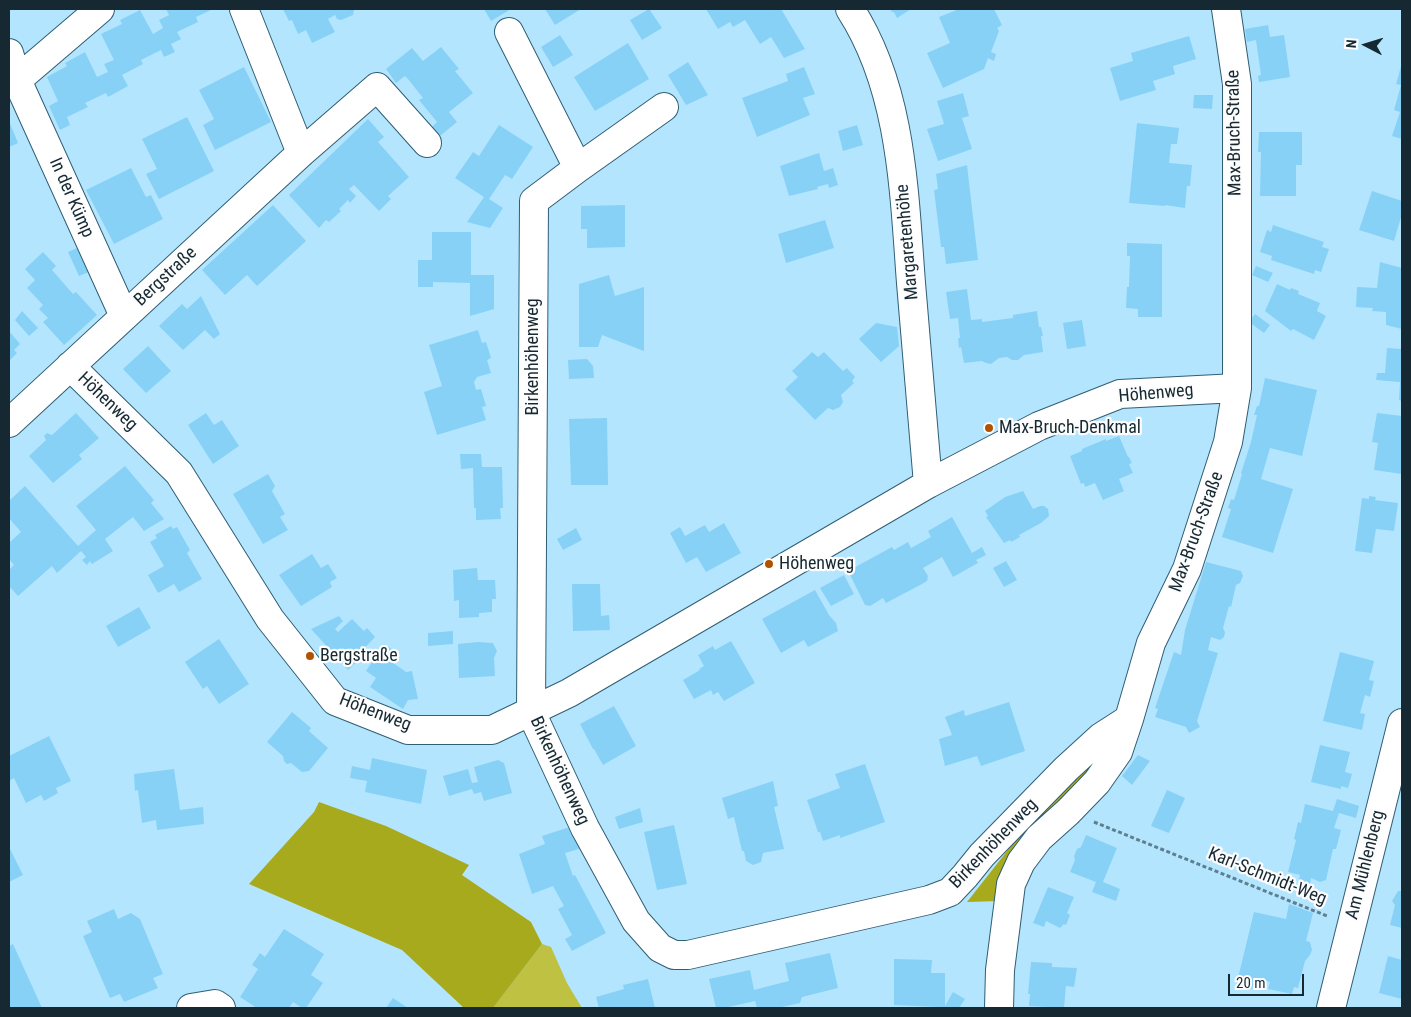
<!DOCTYPE html>
<html>
<head>
<meta charset="utf-8">
<style>
  body { margin:0 }
  #map { position:relative; width:1411px; height:1017px; overflow:hidden; background:#b4e5fe; font-family:"Roboto Condensed",sans-serif }
  canvas { display:block }
  .frame { position:absolute; inset:0; border:10px solid #162932; pointer-events:none }
  .north { position:absolute; left:1341px; top:20px; width:50px; height:50px; -webkit-text-stroke:4px #fdfdfd; paint-order:stroke; rotate:275deg; font-size:14px; font-weight:700; line-height:20px; text-align:center; color:#162932 }
  .north::after { content:''; display:block; margin:auto; width:18px; height:22px; background:#162932; clip-path:polygon(50% 0,100% 100%,50% 72%,0 100%) }
  .scale { position:absolute; left:1228px; top:974px; width:76px; height:22px; box-sizing:border-box; border:2px solid #162932; border-top:0; padding-left:6px; font-size:15px; line-height:18px; white-space:nowrap; color:#162932; -webkit-text-stroke:4px #fdfdfd; paint-order:stroke }
</style>
</head>
<body>
<div id="map">
<canvas width="1411" height="1017"></canvas>
<div class="frame"></div>
<div class="north">N</div>
<div class="scale">20 m</div>
</div>
<script>
const c = document.querySelector('canvas').getContext('2d');
c.lineJoin = 'round';
function fillPath(path, color) { c.fillStyle = color; c.fill(path, 'evenodd'); }
function strokePath(path, color, width, dash) { c.strokeStyle = color; c.lineWidth = width; c.lineCap = dash ? 'butt' : 'round'; c.setLineDash(dash || []); c.stroke(path); }
function label(font, color, halo, rows, align = 'center') {
  c.font = font + ' "Roboto Condensed",sans-serif'; c.lineWidth = 4.5; c.setLineDash([]); c.textBaseline = 'middle'; c.strokeStyle = halo; c.fillStyle = color; for (const [text, x, y, turn = 0] of rows) {
    c.save(); c.translate(x, y); c.rotate((+turn || 0) * Math.PI / 180); c.textAlign = isNaN(turn) ? turn : align; if (halo) c.strokeText(text, 0, 0); c.fillText(text, 0, 0); c.restore();
  }
}
fillPath(new Path2D(`
  M542 944 551 947 567 983 582 1008H493Z`), '#bec142');
fillPath(new Path2D(`
  M1102 751 1000 901 967 902 1026 827Z
  M319 802 386 826 469 865 462 875 531 922 542 944 493 1008H464L402 950 249 884 314 812Z`), '#a8aa1d');
fillPath(new Path2D(`
  M166 9H213L196 17 198 22 177 32 181 39 171 44 175 52 164 57 161 50 141 60 143 64 122 75 128 86 108 97 106 93 85 103 88 107 67 117 70 125 60 130 49 106 58 101 47 77 67 66 65 63 85 52 97 77 108 72 104 64 114 60 101 34 122 24 120 20 140 10 153 34 163 28 159 20 169 15Z
  M283 9H353L354 10 353 15 341 20 337 19 335 15 328 19 335 32 312 43 306 30 298 34 292 20 289 21Z
  M484 9H511L491 21Z
  M545 9H581L555 25Z
  M649 9 662 28 642 40 630 20Z
  M706 9H781L805 49 784 58 771 37 760 44 745 20 733 27 730 22 718 29Z
  M890 9H911L897 18 894 12H892Z
  M959 9H994L1002 25 997 28 999 31 991 52 996 54 994 61 988 58 984 69 943 88 927 53 950 43 939 17Z
  M1268 25 1270 37 1284 35 1290 77 1259 82 1258 76 1261 75 1256 40 1247 42 1245 29Z
  M560 35 573 55 553 67 541 47Z
  M1189 36 1196 59 1173 66 1175 74 1153 81 1156 90 1120 101 1110 68 1133 61 1131 53Z
  M628 43 649 79 595 111 574 77Z
  M441 47 459 69 455 71 473 93 449 112 457 122 440 136 432 127 437 122 419 100 423 98 408 79 405 76 396 83 386 69 412 48 423 61Z
  M688 62 708 95 686 105 668 75Z
  M1402 63V139L1392 136 1400 112 1394 110 1401 85 1396 84Z
  M244 67 271 122 215 150 203 125 214 119 199 90Z
  M804 67 815 94 803 98 810 115 757 137 742 98 788 81 786 74Z
  M963 93 969 116 962 118 972 149 938 161 927 129 944 124 937 101Z
  M1194 95H1213L1212 109 1193 108Z
  M187 117 214 171 159 199 146 174 157 169 142 139Z
  M368 119 384 137 378 142 409 177 388 196 391 199 379 211 354 185 349 189 356 196 350 203 348 200 339 209 341 211 329 222 326 220 319 228 289 195Z
  M9 121 18 143 9 147Z
  M1137 123 1179 128 1177 144H1171L1169 163 1192 165 1190 186H1187L1185 208 1165 205V206L1129 203Z
  M499 125 533 147 512 179 505 175 489 199 503 208 490 228 467 222 484 197 455 178 473 152 479 156Z
  M857 125 863 145 843 151 838 131Z
  M1259 132H1302V165H1296V196H1260L1261 152H1258Z
  M819 153 824 171 833 168 838 185 829 188 828 184 817 187 818 189 789 196 780 166Z
  M967 165 978 260 946 264 944 247H941L934 190 938 189 936 174Z
  M131 168 146 197 151 195 163 219 114 244 86 190Z
  M1372 191 1402 201V214L1394 241 1359 230Z
  M273 205 306 241 257 286 247 275 225 295 202 270Z
  M625 205V247L587 248V229H581V206Z
  M825 220 834 248 786 263 778 234Z
  M1273 225 1324 242 1322 247 1329 249 1321 272 1315 270 1314 274 1271 260 1272 256 1260 252 1267 230 1271 232Z
  M432 232H471V275H494V309L470 316V283L433 282V287H418V260H432Z
  M1127 243 1162 244V317H1138V309L1126 308 1127 287H1129L1130 256H1127Z
  M79 247 89 272 79 276 68 252Z
  M43 252 56 266 52 270 73 294 76 292 97 315 64 345 43 322 48 318 39 309 43 305 27 288 35 280 25 269Z
  M1380 262 1402 268V329L1386 325V312L1372 311 1373 308 1356 307 1357 287 1377 288Z
  M1256 266 1273 273 1268 282 1252 275Z
  M609 275 615 296 644 287V351L602 335 598 347H579V284Z
  M1277 284 1290 290 1291 288 1299 291 1298 294 1320 303 1317 311 1326 316 1314 340 1293 329 1291 331 1265 311Z
  M967 289 971 320 982 319V322L1013 318V315L1037 311 1039 327H1041L1043 336H1041L1043 352 1024 355 1018 360H1012L1007 357 999 358 991 364 986 363 982 361 964 363 961 347 959 348 958 338H960L958 318 950 319 946 292Z
  M201 296 220 334 214 339 205 330 183 350 159 326 182 304 187 309Z
  M22 311 38 328 29 336 15 320Z
  M1255 314 1270 325 1264 333 1249 322Z
  M1082 320 1086 346 1067 349 1063 323Z
  M876 323 897 327 899 346 881 362 859 339Z
  M478 330 482 343 486 342 491 358 487 360 491 373 477 377 474 382 476 390 481 389 486 406 482 407 486 420 437 435 424 392 442 386 429 345Z
  M9 331 20 344 14 350 17 353 9 361Z
  M148 346 171 371 146 393 123 369Z
  M1387 348 1402 349V401L1399 400 1400 382 1376 380 1377 373H1385Z
  M812 352 818 357 824 352 843 371 847 368 855 377 852 381 854 383 841 395 843 402 840 407 833 410 828 408 815 420 785 389 798 377 792 371Z
  M587 359 593 366 594 378 569 379 568 360Z
  M1265 378 1317 390 1302 456 1270 448 1261 479 1293 489 1273 553 1222 537 1231 509 1228 508 1231 499 1234 500 1242 474 1241 473 1251 442 1257 415H1254L1257 406H1259Z
  M76 413 99 438 79 455 82 459 53 483 29 456 46 440 44 436 47 433 52 435Z
  M206 413 214 425 222 420 239 446 213 464 188 425Z
  M1377 413 1402 416V474L1374 470 1378 443 1372 442Z
  M607 418 608 485H571L569 419Z
  M1119 436 1128 457H1129L1132 463 1129 464 1133 473 1119 479 1124 491 1103 500 1095 483 1085 487 1084 483 1081 484 1070 456 1082 451V449L1106 439V441Z
  M460 454H481L482 467H502L503 508H500L501 519 476 520V508H474L473 468 461 469Z
  M125 466 154 500 151 503 164 519 144 531 133 517 105 539 113 551 92 564 90 561 87 565 82 560 86 557 81 551 57 573 52 566 18 596 9 586V570L14 565 9 559V543L21 532 9 518V501L25 486 78 546 96 530 76 506Z
  M268 474 275 486 272 491 285 514 280 517 288 530 263 544 233 494Z
  M1023 491 1033 509 1040 506H1044L1048 509 1049 516 1041 523 1019 535 1020 537 1011 542 1010 540 1004 543 986 517 988 516 985 511 1005 497Z
  M1369 496 1376 497 1375 500 1398 503 1394 531 1376 529 1372 553 1355 551 1362 498 1369 499Z
  M952 517 972 553 982 547 986 555 976 560 978 563 953 577 942 557 923 568 928 576 927 581 922 584 886 603 883 598 870 606 865 605 848 571 892 547 894 550 908 542 911 548 931 537 928 531Z
  M724 523 741 553 706 572 697 557 686 563 670 533 680 527 685 536 705 525 709 532Z
  M171 526 173 529 177 527 190 550 187 553 202 579 179 592 174 584 158 593 148 575 164 566 150 542 157 538 155 535Z
  M576 528 582 540 563 550 557 539Z
  M312 554 321 568 328 564 337 578 330 582 332 587 301 606 279 575Z
  M1006 561 1017 580 1004 587 993 568Z
  M1206 562 1241 571 1243 576 1240 583 1236 585 1231 607 1229 606 1223 628 1225 632 1224 637 1220 640 1211 637 1208 650 1218 653 1197 721 1200 727 1189 733 1186 727 1155 717 1158 709 1155 708 1174 652 1181 655 1185 630Z
  M477 568 478 580H495L496 599H492V612L479 613V617L459 618V600L454 601 453 570Z
  M844 575 854 594 831 606 820 588Z
  M572 584H600L601 616 609 615 610 630 573 631Z
  M815 590 829 615 836 623 838 631 808 647 804 640 781 653 762 619Z
  M139 607 151 628 118 647 106 626Z
  M339 616 343 621 335 629 338 632 352 619 364 631 367 628 375 637 358 655 361 658 348 670 339 660 335 663 327 654 331 651 311 629Z
  M453 631V644L428 646V633Z
  M219 639 249 684 219 704 207 686 203 689 185 662Z
  M731 641 755 683 724 701 718 692 713 695 711 690 694 699 683 680 700 670 699 669 704 666 698 655 713 646 715 650Z
  M478 642 493 643 497 651 494 658 495 676 459 678 458 644Z
  M384 644 395 651 389 660 406 672 412 671 418 699 408 700 403 709 370 687 376 678 366 671Z
  M1340 652 1374 661 1369 680 1374 681 1370 697 1365 695 1360 713 1365 714 1362 730 1323 721Z
  M1009 702 1025 751 981 766 977 756 945 766 939 739 952 735 945 717 964 710 965 716Z
  M614 706 636 746 603 765 594 749H593L580 724Z
  M292 712 311 728 309 731 328 748 309 771 302 772 291 763 287 764 284 761 283 756 267 742Z
  M49 736 71 781 56 788 58 793 44 801 41 795 26 803 14 778 9 781V756Z
  M1320 745 1350 752 1345 772 1352 774 1348 788 1341 786V789L1311 782Z
  M1138 755 1150 761 1132 785 1122 776Z
  M372 758 427 770 421 804 365 792 367 781 350 778 352 766 370 770Z
  M498 760 504 763 512 793 484 801 481 792 474 794 472 789 449 796 443 776 468 769 472 783 478 782 474 767Z
  M865 764 885 822 840 838V835L823 841 820 832H818L807 800 840 788 835 774Z
  M174 769 180 810 203 807 204 824 157 830 156 820 142 823 138 790 135 791 134 774Z
  M773 781 778 806 774 807 784 849 763 853 761 862 753 865 746 861 744 851H742L734 817 728 819 722 798Z
  M1167 790 1185 798 1169 833 1151 826Z
  M1337 799 1359 806 1356 818 1339 813 1334 828 1341 830 1336 849H1333L1326 880 1320 882 1311 878 1310 886 1298 883 1300 875 1288 872 1296 840 1294 839 1298 822 1301 823 1305 804 1333 811Z
  M640 808 643 822 619 829 615 817Z
  M674 825 687 884 657 890 644 832Z
  M573 826 582 848 565 853 573 876 575 875 606 933 572 951 565 939 572 935 558 909 564 906 553 886 532 894 519 854 545 844 542 836Z
  M1086 835 1117 848 1103 882 1120 889 1116 901 1092 892 1096 882 1070 872 1075 860 1074 856 1077 849 1081 847Z
  M9 847 23 875 9 882Z
  M1048 887 1074 897 1067 913 1070 915 1066 925 1064 924 1060 928 1046 921 1044 927 1033 923Z
  M1398 891H1402V928L1390 925 1395 905 1392 901Z
  M1289 904 1313 913 1306 941 1310 942 1312 950 1310 955 1305 961 1298 988 1294 987 1292 994 1268 989 1270 982 1255 978 1252 989 1236 986 1254 912 1286 919Z
  M114 909 118 919 131 913 140 919 163 974 153 978 158 988 124 1002 120 994 110 998 83 936 92 932 87 921Z
  M284 929 324 954 311 975 323 983 306 1008H302L293 1002 289 1008H257L240 997 258 969 252 965 260 953 265 957Z
  M13 944 42 1008H9V946Z
  M830 953 838 988 802 997 800 1003 782 1007V1008H757L755 1001 724 1008H716L709 979 750 970 754 990 769 986 789 981 785 963Z
  M1388 956 1402 960V999L1379 993Z
  M894 959 932 960 931 973H945V1006L953 992 965 999 959 1008 894 1005Z
  M1031 962 1052 963V967L1077 968 1074 987 1066 986 1064 1008 1029 1006 1030 994H1028Z
  M648 979 655 1008H599L596 997 624 989 623 985Z
  M393 998 408 1008H386Z`), '#87d1f6');
const minor = new Path2D(`
  M244 9 301 153
  M850 9C902 89 904 191 911 283 917 350 922 417 928 484
  M509 32 578 168 534 201 531 712 585 828 636 921 660 948 674 955H688L929 900 950 892 965 876 982 855 1066 769 1101 737 1129 719
  M9 53 17 80 124 316
  M17 80 100 9
  M578 168 664 107
  M70 366 179 473 270 619 335 701 408 730H492L569 693 928 484 1039 426 1120 394 1237 388
  M9 423 301 153 377 87 427 143
  M191 1008 215 1004 221 1008
  M999 1008 1000 970 1011 884 1021 862 1039 838 1068 812 1097 782 1118 752 1129 719 1151 643 1187 569 1228 442 1237 388V84L1226 9
  M1331 1008 1402 723`);
strokePath(minor, '#305e73', 30);
strokePath(new Path2D(`
  M1094 822 1327 916`), '#5e7f8f', 3, [4, 2.5]);
strokePath(minor, '#fff', 28);
for (const [x, y, r, color] of [
  [989,428,5,"#b05200"],
  [769,564,5,"#b05200"],
  [310,656,5,"#b05200"]
]) { const dot = new Path2D(); dot.arc(x, y, r, 0, 2 * Math.PI); c.fillStyle = color; c.fill(dot); strokePath(dot, '#fdfdfd', 2); }
label('18px', '#162932', '#fdfdfd', [
  ["Max-Bruch-Straße",1235,133,-91],
  ["In der Kümp",71,198,66],
  ["Margaretenhöhe",908,242,-95],
  ["Bergstraße",166,277,-43],
  ["Birkenhöhenweg",533,357,-90],
  ["Höhenweg",1156,394,-5],
  ["Höhenweg",107,402,44],
  ["Max-Bruch-Straße",1197,532,-70],
  ["Höhenweg",375,713,21],
  ["Birkenhöhenweg",559,771,65],
  ["Birkenhöhenweg",994,844,-46],
  ["Am Mühlenberg",1366,865,-76],
  ["Karl-Schmidt-Weg",1267,877,22]
]);
label('18px', '#162932', '#fdfdfd', [
  ["Max-Bruch-Denkmal",999,428],
  ["Höhenweg",779,564],
  ["Bergstraße",320,656]
], 'left');
</script>
</body>
</html>
